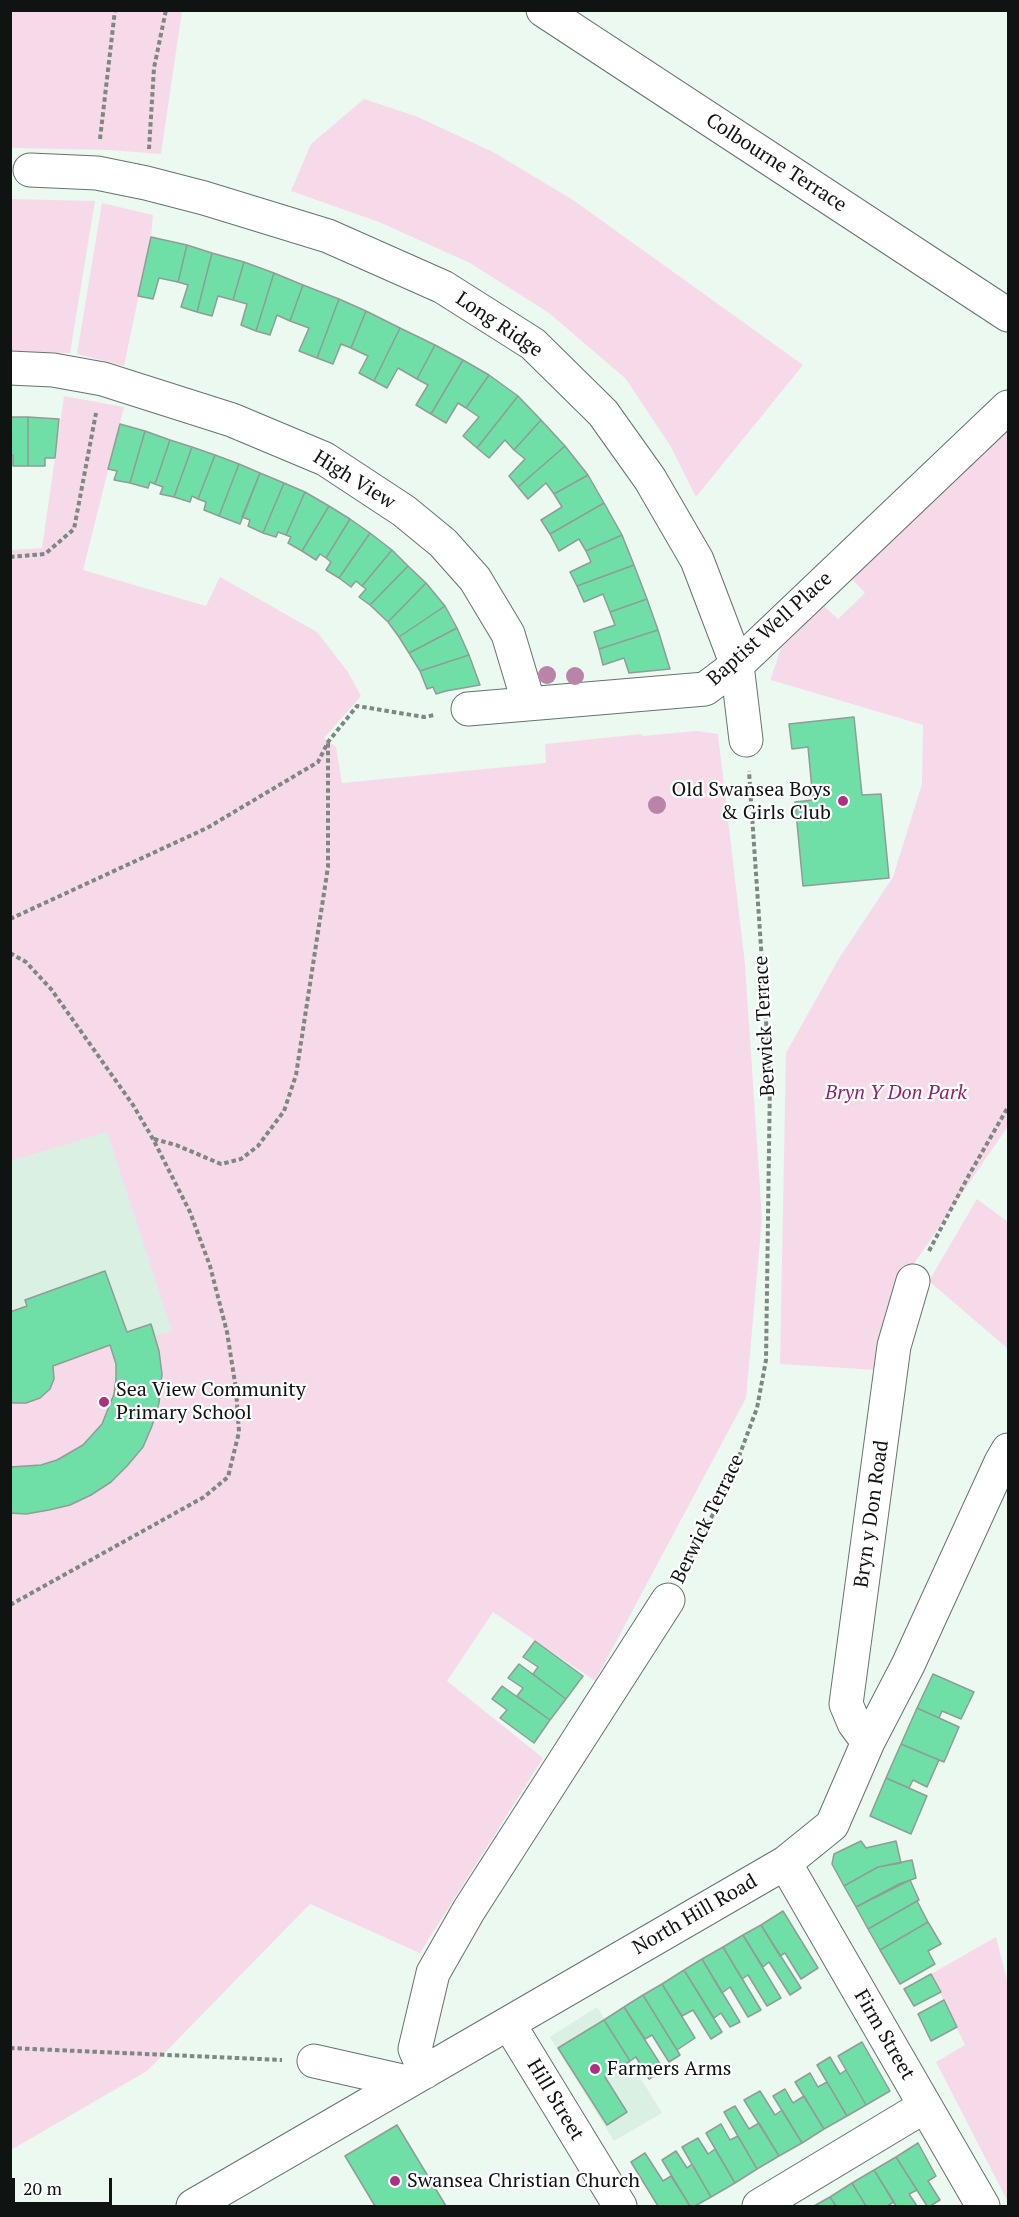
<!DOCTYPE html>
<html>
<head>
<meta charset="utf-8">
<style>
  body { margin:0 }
  #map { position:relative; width:1019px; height:2217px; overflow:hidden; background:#ebf9f1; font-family:"PT Serif",serif }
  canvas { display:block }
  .frame { position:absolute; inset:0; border:12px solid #0f1412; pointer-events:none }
  .scale { position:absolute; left:12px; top:2178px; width:100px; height:27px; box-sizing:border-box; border:3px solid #0f1412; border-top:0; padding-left:8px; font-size:18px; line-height:21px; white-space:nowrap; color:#0f1412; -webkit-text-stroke:4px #fff; paint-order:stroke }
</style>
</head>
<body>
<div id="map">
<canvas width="1019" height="2217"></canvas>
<div class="frame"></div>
<div class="scale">20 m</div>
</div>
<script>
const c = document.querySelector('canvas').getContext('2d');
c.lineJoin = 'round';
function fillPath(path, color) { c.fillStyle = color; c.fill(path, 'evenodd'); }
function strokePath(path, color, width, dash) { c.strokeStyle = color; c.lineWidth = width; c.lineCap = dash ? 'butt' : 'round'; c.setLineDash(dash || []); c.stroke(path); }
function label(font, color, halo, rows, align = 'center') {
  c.font = font + ' "PT Serif",serif'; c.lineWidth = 4.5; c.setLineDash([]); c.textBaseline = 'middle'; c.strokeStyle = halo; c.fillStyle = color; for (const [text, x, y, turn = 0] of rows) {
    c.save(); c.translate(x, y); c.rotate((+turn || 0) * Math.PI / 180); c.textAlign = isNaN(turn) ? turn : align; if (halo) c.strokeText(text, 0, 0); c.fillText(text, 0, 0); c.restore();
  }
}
fillPath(new Path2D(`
  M107 1131 221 1472 10 1544V1161Z
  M597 2007 662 2113 614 2141 550 2037Z`), '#daf0e3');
fillPath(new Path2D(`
  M10 11H182L161 154 110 150 11 148Z
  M364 99 418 117 493 152 573 200 803 365 696 497 671 447 626 379 549 313 470 263 379 222 291 191 311 144Z
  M11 199 95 201 70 353 11 352Z
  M102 203 153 215 151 237 124 366 77 354Z
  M64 396 124 407 83 570 206 606 220 577 317 632 348 672 361 696 324 738 336 747 342 783 546 763 545 744 642 734V736L697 731 718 734 745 964 762 1218 746 1398 595 1681 493 1612 447 1681 543 1758 420 1953 310 1904 147 2071 11 2150V1513C73 1515 135 1480 154 1418 159 1404 163 1387 162 1372 160 1360 157 1348 154 1336L172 1331 107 1132 11 1161V550L42 548Z
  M1008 419V1126L907 1274 876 1370 780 1364 786 1053 838 960 893 877 922 784 923 725 771 680V678L781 648 824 606 838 619 865 593 847 574Z
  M977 1199 1008 1222V1349L929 1281Z
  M110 1345C131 1414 81 1470 11 1467L10 1401 26 1403 40 1398 53 1366Z
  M996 1937 1008 1984V2202L936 2062 965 2045 931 1974Z`), '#f7dae9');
const building = new Path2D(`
  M151 237 187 245 178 282 159 278 153 299 138 296Z
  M187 245 212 253 197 312 181 307 188 285 178 282Z
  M212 253 244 262 233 300 218 296 212 316 197 312Z
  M244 262 274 273 256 331 241 325 247 304 233 300Z
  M274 273 303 285 290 321 277 315 270 335 256 331Z
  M303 285 339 299 317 358 299 351 309 328 290 321Z
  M339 299 366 311 351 348 341 344 333 364 317 358Z
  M366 311 400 328 374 381 359 373 368 356 351 348Z
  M400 328 435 345 417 379 398 368 387 388 374 381Z
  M435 345 463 360 431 414 416 405 428 385 417 379Z
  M463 360 489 375 466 408 458 403 446 423 431 414Z
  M489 375 518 396 477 448 463 436 479 417 466 408Z
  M518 396 541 420 514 450 505 440 489 458 477 448Z
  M10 417H28V466H13V455H10Z
  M28 417 59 419 55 458H45V466H28Z
  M541 420 565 446 518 487 509 476 525 459 514 450Z
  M120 424 145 431 130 483 114 480 117 471 108 469Z
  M145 431 170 440 155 484 150 482 148 488 130 483Z
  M170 440 192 447 174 497 160 494 163 487 155 484Z
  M565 446 588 475 554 494 546 483 528 499 518 487Z
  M192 447 215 455 198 499 192 496 190 502 174 497Z
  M215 455 239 464 219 516 204 510 206 502 198 499Z
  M239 464 260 473 240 524 219 516Z
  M260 473 284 483 263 533 248 526 250 520 242 517Z
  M588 475 604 503 550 534 541 520 562 507 554 494Z
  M284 483 305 492 286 535 278 532 276 537 263 533Z
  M305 492 329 506 302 551 288 543 291 537 286 535Z
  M604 503 622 535 586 551 579 539 559 551 550 534Z
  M329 506 350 519 326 558 320 554 316 560 302 551Z
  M350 519 370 533 339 578 326 570 331 562 326 558Z
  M370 533 392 550 362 586 356 581 351 587 339 578Z
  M622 535 634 565 577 586 570 572 591 562 586 551Z
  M392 550 408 566 370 605 359 597 366 589 362 586Z
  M634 565 647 599 610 612 603 594 584 602 577 586Z
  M408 566 426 583 388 622 370 605Z
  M426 583 445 606 399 637 388 622Z
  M647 599 658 630 599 649 594 632 615 625 610 612Z
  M445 606 457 628 409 653 399 637Z
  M457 628 469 655 420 671 409 653Z
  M658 630 670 669 629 673 624 658 603 665 599 649Z
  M469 655 480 685 446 691 436 694 433 687 427 689 420 671Z
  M854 717 862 795 881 794 889 878 803 886 795 802 813 800 808 747 792 749 789 724Z
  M105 1271 127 1332 151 1324 159 1351 162 1374 159 1403 152 1426 143 1447 127 1466 111 1482 91 1495 70 1505 49 1510 26 1514 10 1513V1467L41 1465 57 1460 83 1445 102 1424 114 1394 116 1378V1364L110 1345 53 1366 54 1379 50 1389 40 1398 26 1403H13L10 1401V1312L27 1306 25 1300Z
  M535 1641 583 1676 566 1699 533 1674 538 1667 523 1657Z
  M519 1664 566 1699 550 1720 517 1696 523 1688 508 1678Z
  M933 1674 974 1692 961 1719 942 1711 939 1718 917 1708Z
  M502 1686 550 1720 534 1743 500 1718 507 1710 492 1699Z
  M917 1708 959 1727 944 1762 901 1744Z
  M901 1744 939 1760 927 1787 913 1780 909 1788 886 1778Z
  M886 1778 927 1796 911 1834 870 1816Z
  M861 1841 866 1848 896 1841 901 1863 878 1867 844 1886 832 1864 834 1854Z
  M912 1860 916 1878 899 1884 856 1907 844 1886 878 1867Z
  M910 1880 919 1900 868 1929 856 1907Z
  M917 1901 928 1922 880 1950 868 1929Z
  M783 1911 818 1968 801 1979 785 1953 780 1956 761 1925Z
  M928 1922 941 1944 928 1951 935 1964 900 1984 880 1950Z
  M761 1925 801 1988 790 1995 769 1962 763 1967 743 1935Z
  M743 1935 781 1998 767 2006 748 1975 742 1979 723 1947Z
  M723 1947 761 2010 748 2017 730 1987 722 1993 702 1959Z
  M702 1959 740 2022 730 2027 721 2013 714 2018 684 1970Z
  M684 1970 722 2032 711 2039 693 2010 682 2016 662 1984Z
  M931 1974 941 1992 914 2006 904 1989Z
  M662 1984 695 2038 677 2050 643 1995Z
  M643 1995 680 2055 669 2062 652 2035 645 2039 624 2007Z
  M944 2000 957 2027 931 2041 918 2014Z
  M624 2007 664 2070 649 2079 636 2057 630 2061 604 2020Z
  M604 2020 630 2061 605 2077 627 2112 607 2125 558 2048Z
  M862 2042 890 2091 866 2105 838 2056Z
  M830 2057 840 2074 846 2070 866 2105 847 2116 817 2065Z
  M810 2073 818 2087 827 2082 847 2116 824 2129 795 2082Z
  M785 2089 793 2103 804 2096 824 2129 802 2143 773 2096Z
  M760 2091 775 2115 782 2110 802 2143 779 2156 744 2100Z
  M735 2106 749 2129 759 2123 779 2156 757 2169 724 2112Z
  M721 2124 730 2140 738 2136 757 2169 735 2183 706 2133Z
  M397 2125 446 2206H375L345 2156Z
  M698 2138 708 2154 715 2149 735 2183 711 2197 682 2147Z
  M918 2143 936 2176 928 2181 940 2200 930 2206H927L896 2157Z
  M676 2151 687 2168 692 2164 711 2197 695 2206H690L662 2160Z
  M645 2153 663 2181 671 2176 690 2206H658L631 2162Z
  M896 2157 917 2190 909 2194 917 2206H896L874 2170Z
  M874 2170 894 2202 887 2206H866L852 2183Z
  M852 2183 866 2206H836L830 2197Z
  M830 2197 836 2206H814Z`);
fillPath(building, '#6fdea7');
strokePath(building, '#8f9d95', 1.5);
const minor = new Path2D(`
  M543 10 1008 315
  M30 170 97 173 146 183 204 198 328 236 443 287 533 344 603 413 650 479 697 560 737 665 746 740
  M10 368 53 370 103 379 232 420 325 459 404 511 443 543 475 579 508 634 529 704
  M468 709 705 689 737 665 1008 407
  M868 1742 854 1723 846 1704 894 1346 913 1281
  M785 1863 983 2206
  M509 2024 620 2206
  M314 2061 407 2082
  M425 2072 415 2049 433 1973 469 1910 668 1600
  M193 2206 785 1863 832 1825 868 1742 908 1665 1001 1462 1008 1450
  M759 2206 925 2106`);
strokePath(minor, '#66736c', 35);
strokePath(new Path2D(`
  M100 139 115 10
  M149 149 154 68 166 10
  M10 557 45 554 74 529 96 413
  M10 919 207 828 318 762 328 742 357 706 424 717 435 715
  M10 953 26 962 51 989 133 1105 153 1139 190 1212 210 1266 227 1332 236 1389 239 1432 228 1477 204 1497 10 1605
  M154 1139 176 1145 221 1164 241 1159 258 1146 284 1111 296 1075 328 867V742
  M929 1251 969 1175 1008 1107
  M683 1571 728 1486 757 1408 766 1360 770 1079 749 771
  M10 2048 282 2060`), '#7e8782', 4, [4.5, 3]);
strokePath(minor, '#fff', 33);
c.fillStyle = '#b984a7';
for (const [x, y] of [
  [547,675],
  [575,676],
  [657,805]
]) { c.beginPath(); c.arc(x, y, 9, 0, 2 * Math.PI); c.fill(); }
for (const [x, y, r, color] of [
  [843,801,6,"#ad3182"],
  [104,1402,6,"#ad3182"],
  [595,2069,6,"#ad3182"],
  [395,2181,6,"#ad3182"]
]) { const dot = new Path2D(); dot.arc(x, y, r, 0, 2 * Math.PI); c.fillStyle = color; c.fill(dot); strokePath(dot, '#fff', 2); }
label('20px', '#0f1412', '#fff', [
  ["Colbourne Terrace",776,163,33],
  ["Long Ridge",499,325,34],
  ["High View",354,480,32],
  ["Baptist Well Place",770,629,-42],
  ["Berwick Terrace",765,1026,-93],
  ["Bryn y Don Road",872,1514,-82],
  ["Berwick Terrace",708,1519,-64],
  ["North Hill Road",695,1915,-30],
  ["Firm Street",884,2035,60],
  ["Hill Street",555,2100,59]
]);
label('20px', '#0f1412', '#fff', [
  ["Old Swansea Boys",831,790,"right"],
  ["& Girls Club",831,813,"right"],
  ["Sea View Community",116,1390],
  ["Primary School",116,1413],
  ["Farmers Arms",607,2069],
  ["Swansea Christian Church",407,2181]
], 'left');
label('italic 20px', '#90246b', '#fff', [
  ["Bryn Y Don Park",896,1093]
]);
</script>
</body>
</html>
